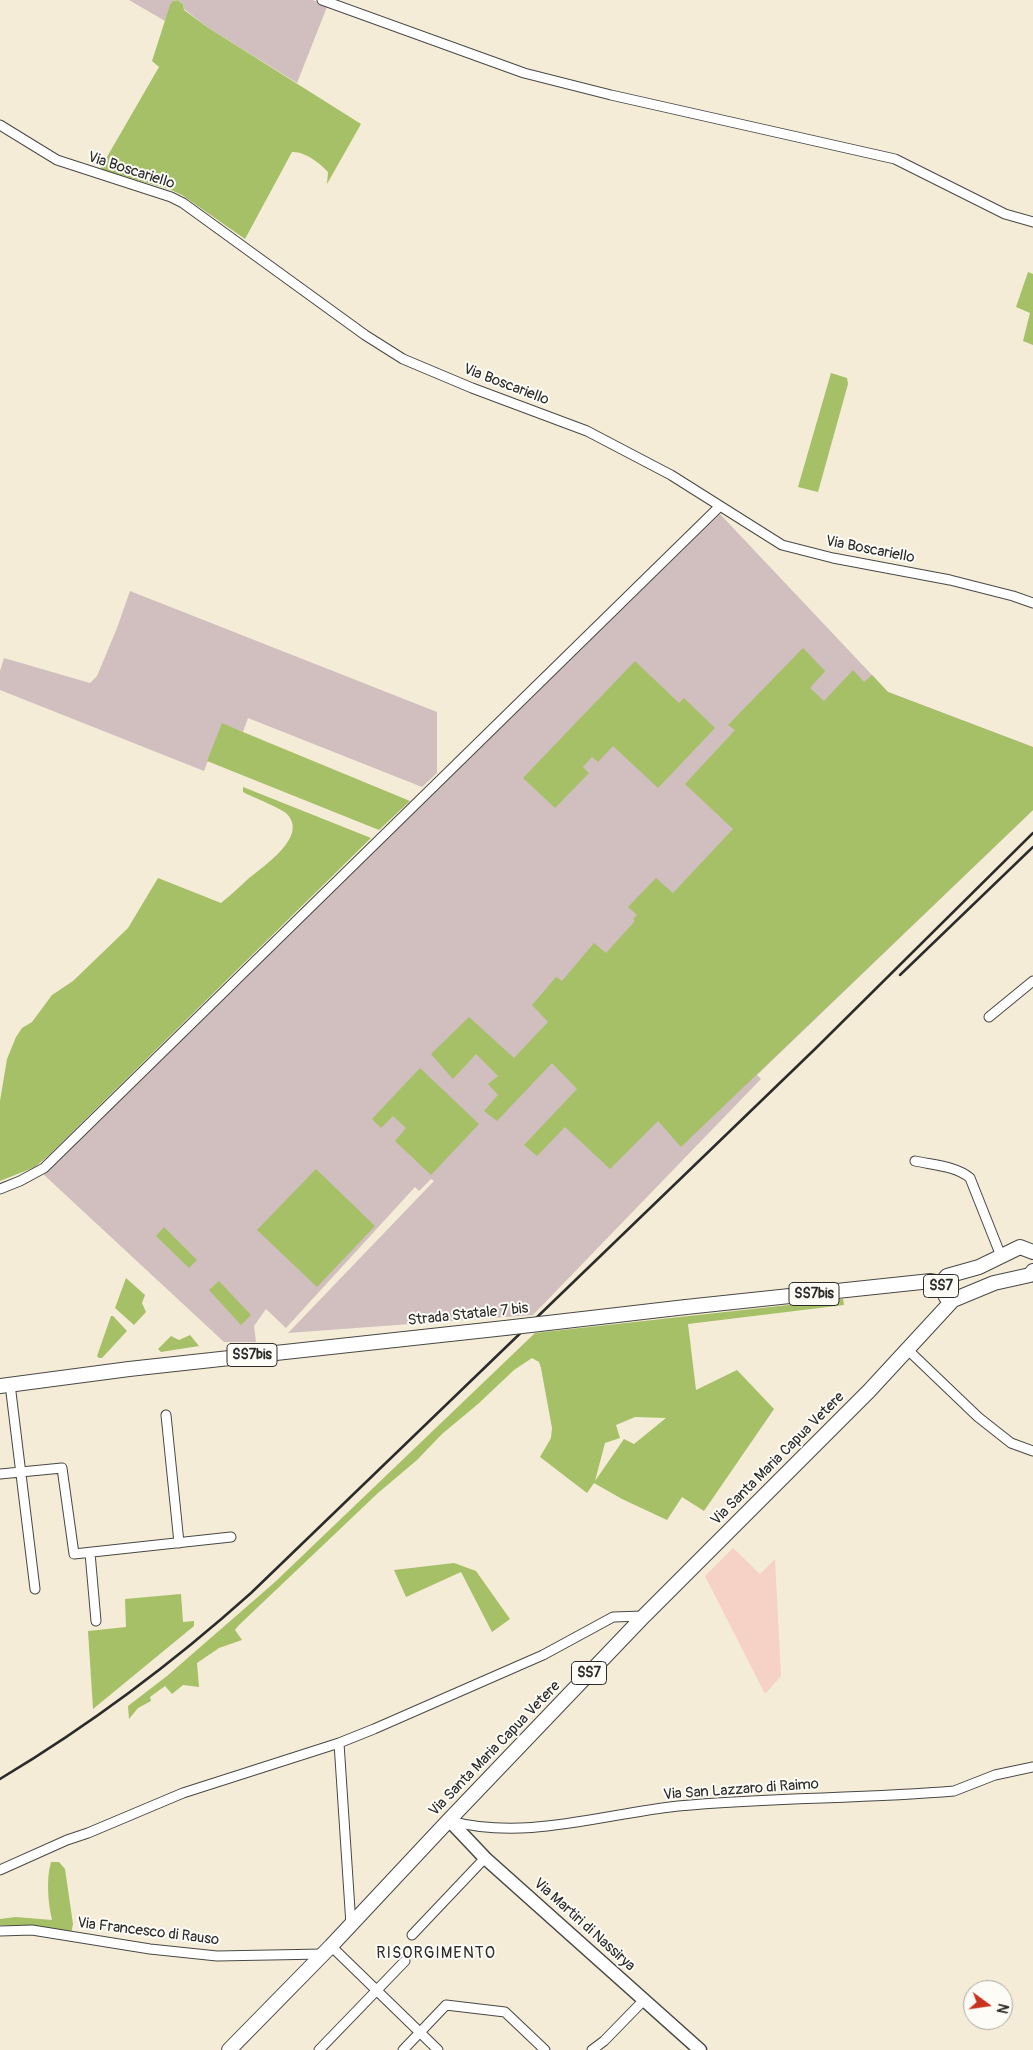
<!DOCTYPE html>
<html>
<head>
<meta charset="utf-8">
<style>
  body { margin:0 }
  #map { position:relative; width:1033px; height:2050px; overflow:hidden; background:#f4ecd7; font-family:Pangolin,sans-serif }
  canvas { display:block }
  .north { position:absolute; left:963px; top:1980px; width:50px; height:50px; box-sizing:border-box; background:#fdfcf7; border:1px solid #a9a8a5; border-radius:50%; rotate:104deg; font-size:14px; font-weight:700; line-height:20px; text-align:center; color:#2b2b2b }
  .north::after { content:''; display:block; margin:auto; width:18px; height:22px; background:#c8321e; clip-path:polygon(50% 0,100% 100%,50% 72%,0 100%) }
</style>
</head>
<body>
<div id="map">
<canvas width="1033" height="2050"></canvas>
<div class="north">N</div>
</div>
<script>
const c = document.querySelector('canvas').getContext('2d');
c.lineJoin = 'round';
function fillPath(path, color) { c.fillStyle = color; c.fill(path, 'evenodd'); }
function strokePath(path, color, width, dash) { c.strokeStyle = color; c.lineWidth = width; c.lineCap = dash ? 'butt' : 'round'; c.setLineDash(dash || []); c.stroke(path); }
function label(font, color, halo, rows, align = 'center') {
  c.font = font + ' Pangolin,sans-serif'; c.lineWidth = 4; c.setLineDash([]); c.textBaseline = 'middle'; c.strokeStyle = halo; c.fillStyle = color; for (const [text, x, y, turn = 0] of rows) {
    c.save(); c.translate(x, y); c.rotate((+turn || 0) * Math.PI / 180); c.textAlign = isNaN(turn) ? turn : align; if (halo) c.strokeText(text, 0, 0); c.fillText(text, 0, 0); c.restore();
  }
}
fillPath(new Path2D(`
  M733 1548 760 1574 775 1559 781 1676 765 1694 705 1576Z`), '#f6d1c5');
fillPath(new Path2D(`
  M129 0H176L173 1 165 21Z
  M177 0H313L327 7 297 83 207 27 184 9 183 4Z
  M720 514 888 692 1033 747V810L757 1075 761 1079 533 1315 288 1333 434 1181 431 1179 419 1191 415 1187 286 1328 266 1309 254 1326 256 1342H224L43 1174Z
  M130 591 437 712V773L422 787 248 718 243 732 222 724 204 771 0 690V671L4 658 90 683 97 676 117 628Z`), '#d1bfbf');
fillPath(new Path2D(`
  M177 0 183 4 184 10 207 27 361 124 327 184 328 172C320 163 304 151 292 152L245 239 182 195 171 190 100 169 159 67 152 61 170 5 173 1Z
  M1028 272 1033 274V345L1023 341 1030 313 1016 307Z
  M831 373 847 378 848 384 818 492 798 487Z
  M803 648 825 671 810 688 824 701 853 670 864 682 872 675 888 692 1033 747V810L681 1147 658 1121 610 1169 565 1127 537 1156 524 1145 577 1089 552 1063 497 1121 484 1111 498 1095 488 1084 498 1076 476 1054 453 1079 431 1054 469 1017 514 1058 548 1022 532 1005 556 977 562 981 594 943 606 953 635 921 633 919 637 915 628 907 656 878 673 893 733 829 685 784 735 730 728 725Z
  M635 661 679 703 684 698 715 728 658 788 613 746 598 762 592 757 583 767 589 773 555 808 523 778Z
  M222 723 243 732 410 801 379 830 207 761Z
  M243 787 371 838 49 1155 35 1167 0 1181V1101L7 1059 16 1037 22 1028 32 1022 52 995 73 981 128 928 158 878 221 903C230 896 238 888 247 880 262 867 309 837 287 814 281 808 252 797 243 792Z
  M420 1068 479 1124 431 1175 395 1141 406 1128 393 1116 381 1128 372 1119Z
  M316 1169 375 1226 317 1287 257 1230Z
  M164 1227 197 1260 189 1268 156 1236Z
  M126 1278 145 1295 142 1303 146 1312 134 1325 115 1308Z
  M219 1281 251 1315 241 1325 209 1290Z
  M843 1299 844 1305 688 1324 696 1390 737 1370 774 1409 704 1511 682 1497 667 1520 622 1499 594 1483 587 1493 540 1457 551 1438 552 1428 541 1368 539 1362 532 1358 514 1370 478 1404 442 1434 417 1460 378 1493 238 1626 235 1630 242 1640 219 1648 197 1663 199 1687 183 1685 172 1694 165 1686 150 1697 151 1701 138 1708 129 1719 128 1706 167 1676 275 1582 535 1333ZM635 1417 666 1418 634 1444 624 1439 595 1481 605 1443 620 1438 616 1425Z
  M111 1316H113L127 1331 102 1358H99L97 1356Z
  M190 1335 199 1346 161 1352 158 1349 171 1336 179 1340Z
  M454 1563 476 1571 510 1619 492 1632 461 1572 406 1597 394 1570Z
  M181 1594 183 1622 194 1621V1626L93 1709 88 1631 126 1627 125 1599Z
  M51 1862H59L65 1869 73 1924 71 1934 24 1927 0 1925V1919L16 1917 52 1920C48 1903 46 1879 51 1862Z`), '#a5c066');
const street = new Path2D(`
  M322 0 524 73 611 95 895 159 1005 214 1033 222
  M0 125 57 160 171 197 183 203 365 335 403 359 472 388 587 431 671 475 782 545 833 558 950 580 1013 596 1033 603
  M989 1017 1033 981
  M915 1161C933 1165 956 1166 970 1178L1001 1256
  M0 1189 20 1181 44 1168 720 506
  M908 1350 978 1417 1011 1443 1033 1451
  M10 1384 35 1589
  M166 1415 179 1543
  M0 1474 62 1468 74 1554 231 1537
  M90 1553 96 1621
  M339 1743 351 1925
  M450 1821C526 1841 603 1814 678 1806 770 1797 862 1799 954 1791L995 1775 1033 1767
  M0 1870 67 1840 88 1833 183 1793 339 1743 374 1729 543 1655 613 1617 644 1616
  M0 1931 32 1930 150 1949 217 1956 323 1954
  M412 1935 485 1858
  M331 1946 438 2050
  M319 2050 405 1961
  M403 2050 446 2005 505 2012 545 2050
  M592 2050 604 2041 644 2000`);
const secondary = new Path2D(`
  M449 1820 485 1858 700 2050`);
const primary = new Path2D(`
  M1033 1252 1020 1247 979 1267 947 1276 941 1283 946 1297 953 1300 994 1283 1030 1275 1033 1271
  M686 1307 931 1281 941 1283
  M0 1386 129 1369 505 1328
  M229 2050 331 1946 449 1820 644 1616 869 1391 953 1300`);
strokePath(street, '#494845', 11);
strokePath(secondary, '#494845', 15);
strokePath(primary, '#494845', 16);
strokePath(street, '#fff', 9);
strokePath(secondary, '#fff', 12);
strokePath(primary, '#fff', 14);
strokePath(new Path2D(`
  M900 975 1033 847
  M0 1779C90 1725 173 1663 251 1593L815 1049 1033 833`), '#2b2b2b', 2.5);
const primaryBridge = new Path2D(`
  M505 1328 686 1307`);
strokePath(primaryBridge, '#494845', 16, []);
strokePath(primaryBridge, '#fff', 14);
for (const [x, y, w] of [
  [941,1286,35],
  [814,1294,50],
  [252,1355,50],
  [589,1673,35]
]) { const box = new Path2D(); box.roundRect(x - w / 2, y - 11.5, w, 23, 4); c.fillStyle = '#fdfcf7'; c.fill(box); strokePath(box, '#2b2b2b', 1); }
label('bold 14px', '#2b2b2b', null, [
  ["SS7",941,1286],
  ["SS7bis",814,1294],
  ["SS7bis",252,1355],
  ["SS7",589,1673]
]);
label('15px', '#2b2b2b', '#fdfcf7', [
  ["Via Boscariello",131,171,18],
  ["Via Boscariello",506,385,21],
  ["Via Boscariello",870,550,11],
  ["Strada Statale 7 bis",468,1315,-6],
  ["Via Santa Maria Capua Vetere",778,1459,-45],
  ["Via Santa Maria Capua Vetere",495,1749,-46],
  ["Via San Lazzaro di Raimo",741,1790,-4],
  ["Via Martiri di Nassirya",584,1925,42],
  ["Via Francesco di Rauso",148,1932,7]
]);
c.letterSpacing = '1px';
label('16px', '#2b2b2b', '#fdfcf7', [
  ["RISORGIMENTO",436,1954]
]);
c.letterSpacing = '0px';
</script>
</body>
</html>
